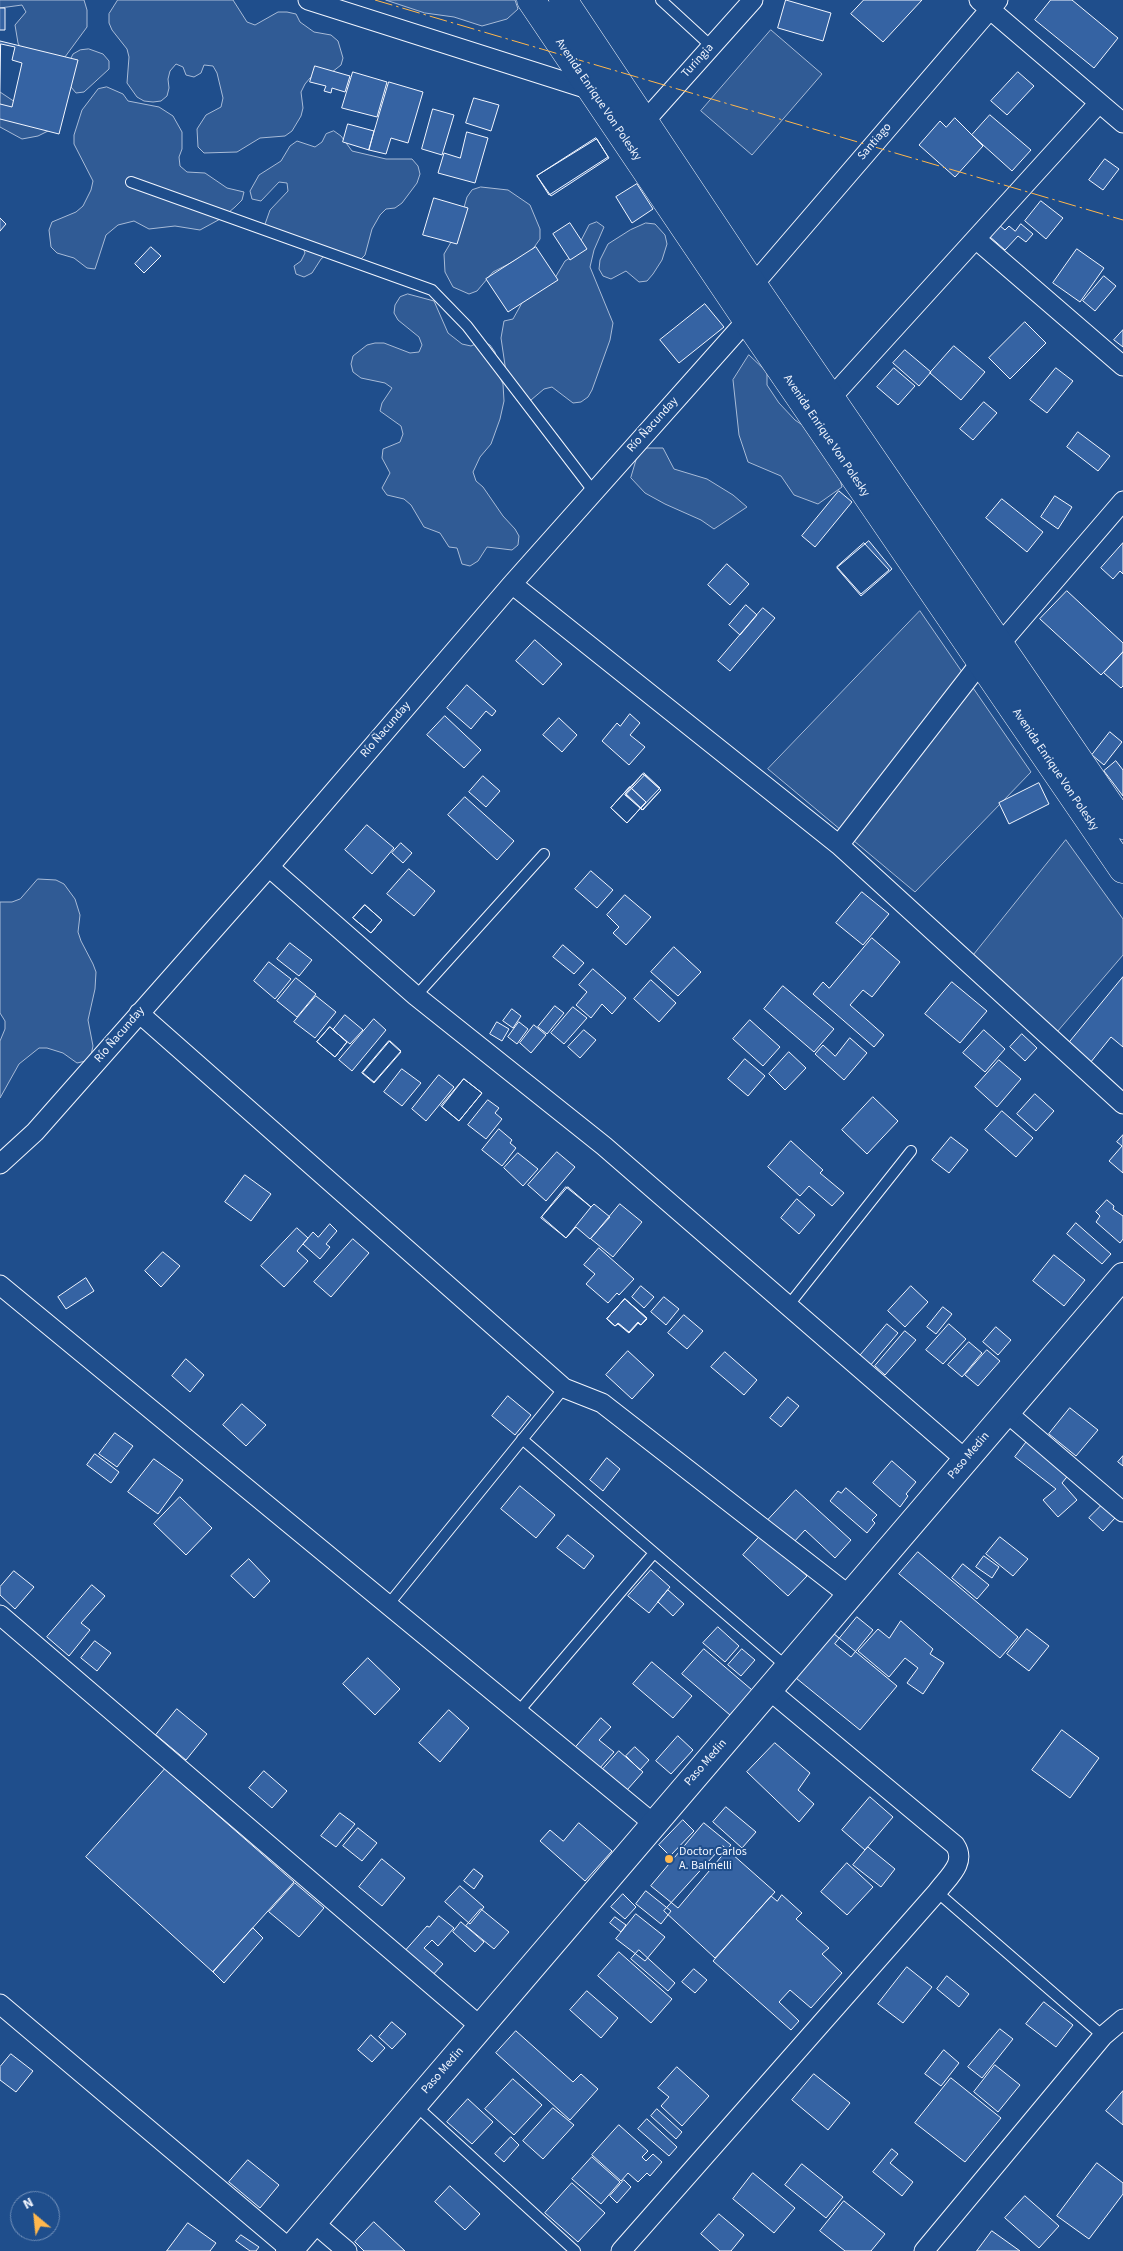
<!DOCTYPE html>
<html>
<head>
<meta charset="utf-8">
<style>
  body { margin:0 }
  #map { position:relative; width:1123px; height:2251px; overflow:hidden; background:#1f4e8c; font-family:"Source Sans 3",sans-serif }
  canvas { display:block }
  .north { position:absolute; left:10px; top:2191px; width:50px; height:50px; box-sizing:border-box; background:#1f4e8c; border:1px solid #7391ba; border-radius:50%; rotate:332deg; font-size:14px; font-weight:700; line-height:20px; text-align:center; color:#f2f6ff }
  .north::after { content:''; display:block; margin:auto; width:18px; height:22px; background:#ffb74d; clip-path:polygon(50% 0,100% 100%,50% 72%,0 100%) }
</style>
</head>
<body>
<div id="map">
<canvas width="1123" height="2251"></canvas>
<div class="north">N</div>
</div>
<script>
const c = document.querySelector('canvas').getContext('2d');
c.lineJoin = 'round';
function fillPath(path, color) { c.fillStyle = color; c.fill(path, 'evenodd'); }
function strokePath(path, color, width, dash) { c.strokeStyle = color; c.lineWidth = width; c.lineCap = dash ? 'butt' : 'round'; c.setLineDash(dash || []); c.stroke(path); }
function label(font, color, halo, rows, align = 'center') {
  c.font = font + ' "Source Sans 3",sans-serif'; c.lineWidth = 4; c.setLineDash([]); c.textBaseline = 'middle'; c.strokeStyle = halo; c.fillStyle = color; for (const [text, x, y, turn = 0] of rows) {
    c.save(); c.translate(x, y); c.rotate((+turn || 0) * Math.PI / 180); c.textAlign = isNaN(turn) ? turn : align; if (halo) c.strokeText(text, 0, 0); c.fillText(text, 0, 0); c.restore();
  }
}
const built = new Path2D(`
  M0 0H84L87 10V27L62 61 22 51 18 43 15 25 26 12 22 5 0 8Z
  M118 0H233L247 22 255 25 278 12H287L296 14 300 22 314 32 331 35 338 41 343 58 341 65 327 76 310 78 305 84 301 92 303 108 301 116 292 131 285 136 260 138 237 152 204 153 198 147 197 129 206 115 221 107 223 98 217 73 213 66 204 65 201 73 194 77 186 75 183 67 176 64 170 71 168 79 169 88 167 96 161 101 153 102 144 101 137 97 127 83 129 57 127 49 112 30 109 23V14Z
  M386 0H515L518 9 507 19 482 26 454 17 425 13Z
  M771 30 822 74 752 155 701 111Z
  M89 49 103 54 109 61V69L84 92 76 93 71 87 69 62 73 54 80 50Z
  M107 87 123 94 128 101 159 107 173 116 182 132V149L179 157 180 166 187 172 205 173 227 188 244 192 242 200 235 207 222 218 200 230 175 226 149 229 134 221 118 225 106 235 95 269 87 268 74 258 57 253 51 247 49 230 52 222 76 212 83 206 91 190 93 181 74 144V135L82 110 98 89Z
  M0 92 54 128 38 136 22 139 0 127Z
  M334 131 341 136 352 151 386 159H412L418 166 420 174 417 183 402 203 395 208 386 209 380 215 372 229 365 255 359 261 327 254 321 259 312 273 304 277 296 274 294 266 301 261 305 253 302 245 264 227 270 210 288 191 287 183 279 182 261 201 252 199 250 191 259 175 281 161 290 146 297 141 315 147 322 142 326 134Z
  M481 187 508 190 530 205 540 229V239L530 253 493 272 477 291 469 294 453 287 445 272 444 254 457 232 467 197 472 190Z
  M597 222 604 227 594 250 590 267 613 323 610 340 592 390 588 397 581 402 573 403 552 387 544 389 531 400 522 402 506 372 501 338 504 321 513 319 523 301 552 283 565 261 573 256 589 225Z
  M646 223 655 224 665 235 667 244 662 260 653 274 647 281 639 282 626 271 611 279 603 276 599 269 600 260 608 244 630 230Z
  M408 294 434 301 448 333 462 344 471 346 482 341 490 345 495 352 497 360 496 369 503 384 504 401 500 419 491 444 480 457 473 472 476 481 483 487 503 516 515 529 519 536 518 545 512 550 487 547 478 561 470 566 462 564 457 548 449 547 440 533 424 527 411 505 404 499 387 495 382 488 390 473 382 458 383 449 400 442 403 434 401 426 380 411 382 403 392 388 385 383 361 378 353 372 351 364 353 356 367 345 375 343H384L410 353 419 352 422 345 419 337 398 320 394 313 395 305 400 297Z
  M749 355 767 372V385L779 403 795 420 814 433 834 458 842 487 818 504 794 495 781 476 748 462 739 435 733 380Z
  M640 448H663L674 469 707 479 733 495 747 507 714 529 701 520 665 504 645 493 631 478Z
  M920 611 1031 772 915 892 768 769Z
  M1066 840 1123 919V955L1057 1032 972 957Z
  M38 879 56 880 64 884 75 899 80 915 78 932 81 941 93 964 96 972 95 989 88 1020 93 1046 91 1055 86 1061 77 1063 63 1053 47 1048H39L19 1064 0 1098V1041L5 1029V1021L0 1013V902H12L20 899Z`);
fillPath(built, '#305b95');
strokePath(built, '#a8bbd7', 1);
const building = new Path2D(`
  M786 0 831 13 823 41 778 28Z
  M864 0H922L883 42 851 14Z
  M1051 0H1072L1118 38 1094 68 1035 20Z
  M0 8H5V30H0Z
  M0 41 78 60 59 134 0 119Z
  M1 44 15 47 12 60 22 63 12 107 0 104Z
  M315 66 350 76 345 92 332 88 331 93 324 91 326 86 310 82Z
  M353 72 387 82 377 117 342 108Z
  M1018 72 1034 86 1007 115 991 101Z
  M389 82 423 92 408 143 391 138 386 154 369 150Z
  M474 98 499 105 491 131 466 123Z
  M433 109 454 115 442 155 422 149Z
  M990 115 1031 150 1012 171 972 135Z
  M955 118 983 146 955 177 919 145 940 121 946 127Z
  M348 124 374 131 369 150 343 142Z
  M467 132 488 138 475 183 438 173 444 153 460 158Z
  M596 138 609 158 551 196 537 176Z
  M597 139 608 157 549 195 537 176Z
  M1105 159 1119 169 1103 190 1089 180Z
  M637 184 653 209 632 223 616 197Z
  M434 198 468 208 457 244 423 235Z
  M1041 201 1063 218 1046 239 1025 221Z
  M0 218 6 224 0 231Z
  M570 223 587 249 570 260 553 234Z
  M1021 224 1033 234 1026 242 1018 236 1005 250 989 236 999 225 1005 230 1009 226 1015 231Z
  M151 247 161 256 144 273 135 264Z
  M536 247 558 280 508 312 486 279Z
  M1077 249 1104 268 1080 302 1053 283Z
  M1104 276 1116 286 1095 311 1083 301Z
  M705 304 724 327 679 363 660 340Z
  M1025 322 1046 343 1010 379 989 358Z
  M1123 330V347L1114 340Z
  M954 346 985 372 961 400 930 373Z
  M905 350 931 372 919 386 893 363Z
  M894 368 915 386 898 405 877 387Z
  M1056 368 1073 381 1047 413 1030 400Z
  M984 402 997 413 973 440 960 429Z
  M1078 432 1110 456 1098 471 1067 447Z
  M839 491 852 502 815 547 802 536Z
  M1055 496 1072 507 1058 529 1041 517Z
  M1002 499 1043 532 1027 552 986 518Z
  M869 541 892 569 861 596 837 568Z
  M864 543 889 570 861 594 837 567Z
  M1123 543V574L1120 571 1113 579 1101 568Z
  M727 564 749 584 730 605 708 585Z
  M1067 591 1123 643V652L1101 675 1040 619Z
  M746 605 757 615 740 635 729 625Z
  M763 608 775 618 730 671 718 661Z
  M535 640 562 664 543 685 516 661Z
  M1123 652V686L1121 688 1104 673Z
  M467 685 496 711 492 716 486 711 471 729 447 708Z
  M630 714 640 723 630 735 645 747 629 765 602 741 617 723 620 726Z
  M445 716 481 750 464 768 427 735Z
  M559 718 577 735 562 752 543 735Z
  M1110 732 1122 742 1104 765 1092 755Z
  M1116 761 1123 770V796L1104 771Z
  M644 773 660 788 641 808 625 793Z
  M643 774 661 790 643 810 625 795Z
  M645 775 661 790 642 810 626 795Z
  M483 776 500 791 486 807 469 792Z
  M1039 783 1049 804 1009 824 999 803Z
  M630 787 646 802 627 823 611 808Z
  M630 787 646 802 627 823 611 808Z
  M465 797 514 841 497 860 448 815Z
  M367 825 394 848 372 874 345 850Z
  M401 843 412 853 403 863 392 853Z
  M409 869 435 891 414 916 387 894Z
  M591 871 613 890 597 908 575 889Z
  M862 892 889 914 863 945 836 923Z
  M625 895 651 917 626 945 613 933 619 927 607 915Z
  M365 905 382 920 371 933 353 918Z
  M365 905 382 920 371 933 353 918Z
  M872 938 900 962 872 997 863 990 850 1005 884 1035 874 1047 813 994 823 982 829 988Z
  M290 943 312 960 299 976 277 959Z
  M563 945 584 963 574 974 553 957Z
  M674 947 701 972 678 996 651 972Z
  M269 962 291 979 275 999 254 981Z
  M593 969 626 998 612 1014 602 1004 591 1018 576 1005 587 992 579 985Z
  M1123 977V1047L1111 1037 1086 1068 1064 1049Z
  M296 978 316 994 297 1017 277 1001Z
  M651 980 676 1003 659 1022 634 999Z
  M952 982 987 1011 960 1043 925 1014Z
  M783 986 834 1029 814 1052 764 1009Z
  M316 996 336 1012 315 1038 294 1022Z
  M555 1006 564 1013 547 1034 538 1027Z
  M573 1007 587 1018 564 1044 551 1033Z
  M512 1009 521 1016 513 1028 503 1021Z
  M345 1015 363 1030 350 1044 333 1030Z
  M374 1019 386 1030 352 1071 339 1060Z
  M750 1020 780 1047 763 1066 733 1039Z
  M497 1022 509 1029 502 1041 490 1034Z
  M519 1022 528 1029 517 1044 508 1037Z
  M534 1025 546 1035 531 1053 520 1043Z
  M330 1027 347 1042 335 1057 317 1042Z
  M330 1027 347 1042 335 1057 317 1042Z
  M584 1030 596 1040 580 1058 568 1047Z
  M984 1030 1005 1049 985 1072 963 1053Z
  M1022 1034 1037 1048 1025 1061 1010 1047Z
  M850 1038 867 1053 844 1080 815 1054 823 1045 835 1056Z
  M389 1041 401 1052 374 1083 362 1073Z
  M390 1041 401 1051 374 1082 363 1073Z
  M789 1052 806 1068 785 1090 769 1074Z
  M745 1059 765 1076 748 1096 728 1079Z
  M999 1060 1021 1079 997 1107 975 1087Z
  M402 1069 421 1083 402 1106 384 1092Z
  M439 1075 454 1087 426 1121 412 1109Z
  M464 1079 482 1093 459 1121 441 1106Z
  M464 1079 482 1093 459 1121 442 1107Z
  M1035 1094 1054 1111 1036 1131 1017 1114Z
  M873 1097 898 1121 867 1154 842 1130Z
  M488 1100 499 1108 495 1113 502 1119 486 1139 468 1125Z
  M1002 1111 1033 1138 1016 1157 985 1130Z
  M499 1129 512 1140 510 1143 516 1148 502 1166 482 1150Z
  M1123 1135V1173L1109 1161 1122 1146 1117 1142Z
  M951 1137 968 1150 949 1173 932 1160Z
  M791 1141 823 1170 820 1173 844 1193 832 1206 809 1186 800 1196 768 1167Z
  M557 1152 575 1167 546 1201 528 1185Z
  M518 1153 538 1169 523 1186 504 1168Z
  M245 1175 271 1194 251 1221 225 1202Z
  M566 1187 591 1207 566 1238 541 1218Z
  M568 1187 591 1207 594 1204 610 1217 590 1239 576 1227 566 1238 542 1217Z
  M797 1199 815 1215 799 1234 781 1218Z
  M1107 1200 1114 1206 1113 1209 1123 1216V1239L1120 1243 1096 1222 1100 1216 1096 1212Z
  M620 1204 642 1222 613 1257 591 1239Z
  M1076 1223 1111 1254 1102 1264 1067 1234Z
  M330 1224 337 1231 326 1244 330 1247 320 1259 303 1244 313 1232 318 1237Z
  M297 1228 308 1238 297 1251 308 1261 284 1287 261 1266Z
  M353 1239 369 1253 331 1297 314 1282Z
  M599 1248 634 1279 619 1295 617 1293 608 1303 586 1284 595 1274 584 1265Z
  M163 1252 180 1266 161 1287 145 1271Z
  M1054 1255 1085 1280 1064 1306 1033 1281Z
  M86 1278 94 1291 66 1309 58 1297Z
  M641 1286 654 1297 644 1308 632 1297Z
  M911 1286 928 1302 905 1327 888 1311Z
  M664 1297 679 1309 666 1325 651 1312Z
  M625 1299 647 1318 641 1325 638 1323 629 1333 618 1323 615 1326 607 1319Z
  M625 1299 647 1319 641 1325 638 1323 629 1333 618 1324 615 1326 607 1319Z
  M625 1299 647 1318 641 1325 638 1322 629 1332 618 1323 615 1326 607 1319Z
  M943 1307 952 1314 936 1334 927 1327Z
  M684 1315 703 1331 687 1349 668 1333Z
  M887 1324 898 1333 869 1367 858 1358Z
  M949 1324 966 1339 943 1364 926 1350Z
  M996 1327 1011 1340 998 1355 983 1342Z
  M905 1331 916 1340 885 1375 875 1366Z
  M969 1342 982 1353 962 1377 948 1365Z
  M987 1350 1000 1361 978 1386 965 1375Z
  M628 1351 654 1375 632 1399 606 1375Z
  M725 1352 757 1380 744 1395 711 1367Z
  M186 1359 204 1375 190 1392 172 1376Z
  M508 1396 531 1415 515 1435 492 1416Z
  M788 1397 799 1406 781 1427 770 1418Z
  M242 1404 266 1425 246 1446 223 1425Z
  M1070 1408 1098 1430 1076 1456 1049 1434Z
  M115 1433 133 1446 117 1467 99 1454Z
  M1028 1440 1070 1473 1062 1483 1077 1500 1058 1517 1043 1500 1056 1489 1015 1457Z
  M95 1454 119 1472 111 1483 87 1465Z
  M1123 1456V1466L1118 1462Z
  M607 1458 620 1469 603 1491 590 1480Z
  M154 1459 183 1480 158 1514 128 1492Z
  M892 1461 916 1482 906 1494 908 1496 900 1507 873 1483Z
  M520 1486 555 1515 536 1538 501 1509Z
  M846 1488 877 1515 872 1520 875 1523 867 1533 830 1501 838 1491 841 1493Z
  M796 1490 851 1540 835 1558 805 1530 793 1543 768 1520Z
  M180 1497 212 1528 186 1555 154 1524Z
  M1102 1505 1115 1518 1103 1531 1089 1518Z
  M568 1535 594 1556 584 1569 557 1548Z
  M761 1535 807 1576 788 1596 743 1555Z
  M1000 1537 1028 1559 1013 1576 986 1554Z
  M918 1552 1018 1637 1000 1658 899 1574Z
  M984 1556 999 1567 992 1578 976 1567Z
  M249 1559 270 1581 254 1598 231 1576Z
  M963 1564 989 1585 977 1599 952 1578Z
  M651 1570 670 1587 649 1613 628 1596Z
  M14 1571 34 1587 15 1609 0 1595V1587Z
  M92 1585 105 1596 81 1623 90 1630 69 1656 47 1637Z
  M668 1590 684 1604 673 1616 658 1602Z
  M857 1617 873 1630 851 1657 835 1644Z
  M901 1621 933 1649 930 1654 944 1663 923 1694 907 1683 918 1668 905 1658 889 1677 858 1651 878 1629 889 1638Z
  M718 1627 739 1646 725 1662 703 1643Z
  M1027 1629 1049 1646 1029 1671 1007 1654Z
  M833 1633 897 1686 860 1730 796 1678Z
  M95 1641 111 1653 97 1671 81 1658Z
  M704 1649 752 1690 730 1715 682 1674Z
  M742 1649 755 1660 741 1676 728 1665Z
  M368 1658 400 1689 375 1715 343 1684Z
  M652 1662 692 1696 673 1718 633 1684Z
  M177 1709 207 1734 186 1760 156 1735Z
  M449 1710 469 1728 440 1762 419 1743Z
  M601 1718 611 1727 599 1740 614 1752 599 1769 575 1748Z
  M1062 1730 1099 1758 1070 1798 1032 1770Z
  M678 1736 693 1750 671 1774 656 1761Z
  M775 1743 810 1773 798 1790 814 1804 799 1822 747 1772Z
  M635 1747 649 1760 640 1770 626 1756Z
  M619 1751 643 1772 627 1790 603 1769Z
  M165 1769 294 1882 213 1972 86 1857Z
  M264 1771 287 1791 272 1808 249 1788Z
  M870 1797 893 1817 865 1850 842 1830Z
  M726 1807 756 1832 742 1848 713 1822Z
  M340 1813 355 1824 336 1847 321 1836Z
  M683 1820 694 1831 670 1856 659 1845Z
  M579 1823 612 1851 585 1881 540 1841 550 1830 563 1841Z
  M704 1823 731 1845 678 1908 651 1886Z
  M358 1828 377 1843 362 1861 343 1846Z
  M723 1846 775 1892 715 1958 664 1911Z
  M868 1847 895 1869 881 1887 853 1865Z
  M382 1859 405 1878 382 1906 359 1887Z
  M847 1863 873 1887 847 1915 821 1892Z
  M474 1869 483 1876 474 1889 464 1881Z
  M295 1883 324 1908 299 1937 269 1912Z
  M460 1886 484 1907 470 1924 445 1902Z
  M646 1891 671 1911 661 1924 636 1904Z
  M623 1894 636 1907 625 1919 611 1907Z
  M782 1895 802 1913 796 1919 829 1948 822 1954 842 1973 811 2008 790 1990 779 2002 799 2021 791 2030 713 1961 771 1896 777 1901Z
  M481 1909 509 1932 494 1949 466 1926Z
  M636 1914 665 1937 645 1961 616 1939Z
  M439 1916 454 1928 438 1946 432 1940 424 1948 443 1964 430 1978 402 1954 427 1926 429 1927Z
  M615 1917 626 1925 621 1932 610 1923Z
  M461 1922 484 1942 475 1952 453 1932Z
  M253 1928 263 1938 224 1983 213 1972Z
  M639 1950 675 1983 668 1991 631 1959Z
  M619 1952 672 1999 651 2023 598 1976Z
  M907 1967 932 1987 903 2023 878 2004Z
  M694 1969 707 1980 695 1993 682 1982Z
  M947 1976 969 1994 959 2007 937 1989Z
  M587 1991 618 2018 601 2038 570 2010Z
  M1044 2002 1073 2025 1056 2047 1026 2024Z
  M392 2022 406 2034 392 2049 379 2037Z
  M1000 2029 1013 2039 982 2078 968 2067Z
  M516 2031 573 2082 581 2074 598 2089 570 2120 496 2053Z
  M371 2035 385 2048 372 2062 358 2050Z
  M944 2050 959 2063 941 2086 925 2074Z
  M11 2054 33 2071 16 2092 0 2080V2067Z
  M995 2065 1020 2085 998 2112 974 2092Z
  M677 2067 709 2096 682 2126 661 2106 669 2097 658 2088Z
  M814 2074 850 2103 828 2130 792 2100Z
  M951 2078 1001 2118 965 2162 915 2123Z
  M513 2079 542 2105 514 2135 485 2109Z
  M1123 2091V2125L1106 2111Z
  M468 2099 493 2122 472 2144 447 2122Z
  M553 2108 574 2125 543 2159 523 2141Z
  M657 2109 682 2132 676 2139 651 2116Z
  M647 2119 677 2147 669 2156 638 2129Z
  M619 2125 648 2151 642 2157 646 2161 653 2154 662 2162 650 2176 647 2173 638 2182 628 2173 621 2181 592 2155Z
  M511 2137 519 2145 504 2162 495 2154Z
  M892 2149 898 2154 890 2163 913 2182 902 2196 873 2172Z
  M592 2157 620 2182 601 2204 572 2179Z
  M248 2160 279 2185 260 2208 229 2182Z
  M1097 2163 1123 2183V2194L1089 2239 1057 2216Z
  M802 2164 843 2197 826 2218 785 2185Z
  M753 2173 795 2208 774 2233 733 2199Z
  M624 2180 631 2187 617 2203 610 2196Z
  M572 2183 605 2213 578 2242 545 2213Z
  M450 2186 480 2214 465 2230 435 2202Z
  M1025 2196 1059 2226 1039 2248 1005 2218Z
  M844 2201 885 2234 871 2251H845L820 2231Z
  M719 2214 744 2235 731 2251H720L701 2234Z
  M374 2222 405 2251H364L355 2242Z
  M188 2223 216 2243 210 2251H167Z
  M992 2231 1020 2251H977Z
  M241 2235 259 2247 256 2251H250L236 2241Z`);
fillPath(building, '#3563a3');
strokePath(building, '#f2f6ff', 1);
const lane = new Path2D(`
  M661 0 711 46
  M131 182 432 290 467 326 594 492
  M416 996 544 854
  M788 1306 911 1151
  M522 1439 787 1667
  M388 1605 564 1388
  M519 1711 654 1553
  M937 1892 1103 2036
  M415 2105 575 2251`);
const street = new Path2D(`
  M308 0 591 90
  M979 0 1123 123
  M644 122 753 0
  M977 240 1123 366
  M830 399 1099 103
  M512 584 839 845 1123 1104
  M839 845 981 662 1000 644 1123 501
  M269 867 416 996 604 1146 966 1460
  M139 1013 564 1388 602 1403 850 1596
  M0 1164 35 1132 269 867 512 584 747 320 753 285 998 0
  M0 1285 654 1824
  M1006 1412 1123 1512
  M0 1615 481 2027
  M0 2004 290 2249
  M313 2222 347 2251
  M621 2251 937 1892C948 1877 967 1863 955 1845L769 1690
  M924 2251 1103 2036 1123 2019`);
const secondary = new Path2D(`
  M289 2251 1123 1276`);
const primary = new Path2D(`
  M531 0 747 320 1123 869
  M563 0 753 285 1123 825`);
strokePath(lane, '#f2f6ff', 12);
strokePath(street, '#f2f6ff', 21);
strokePath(secondary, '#f2f6ff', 28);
strokePath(primary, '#f2f6ff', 29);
strokePath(lane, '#1f4e8c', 10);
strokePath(street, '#1f4e8c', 19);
strokePath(secondary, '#1f4e8c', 26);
strokePath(primary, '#1f4e8c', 28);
strokePath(new Path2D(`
  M375 0 1123 220`), '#ffb74d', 1, [18, 4, 2.5, 4]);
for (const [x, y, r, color] of [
  [669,1859,5,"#ffb74d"]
]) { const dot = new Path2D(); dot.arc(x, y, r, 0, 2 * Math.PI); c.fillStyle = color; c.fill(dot); strokePath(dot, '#1f4e8c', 2); }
label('12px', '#f2f6ff', '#1f4e8c', [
  ["Turingia",698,61,-48],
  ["Avenida Enrique Von Polesky",598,100,56],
  ["Santiago",875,142,-49],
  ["Río Ñacunday",653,425,-48],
  ["Avenida Enrique Von Polesky",826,436,56],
  ["Río Ñacunday",386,730,-49],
  ["Avenida Enrique Von Polesky",1055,770,56],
  ["Río Ñacunday",120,1035,-49],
  ["Paso Medin",969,1456,-50],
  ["Paso Medin",706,1763,-49],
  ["Paso Medin",443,2071,-49]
]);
label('12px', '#f2f6ff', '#1f4e8c', [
  ["Doctor Carlos",679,1852],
  ["A. Balmelli",679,1866]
], 'left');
</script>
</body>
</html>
